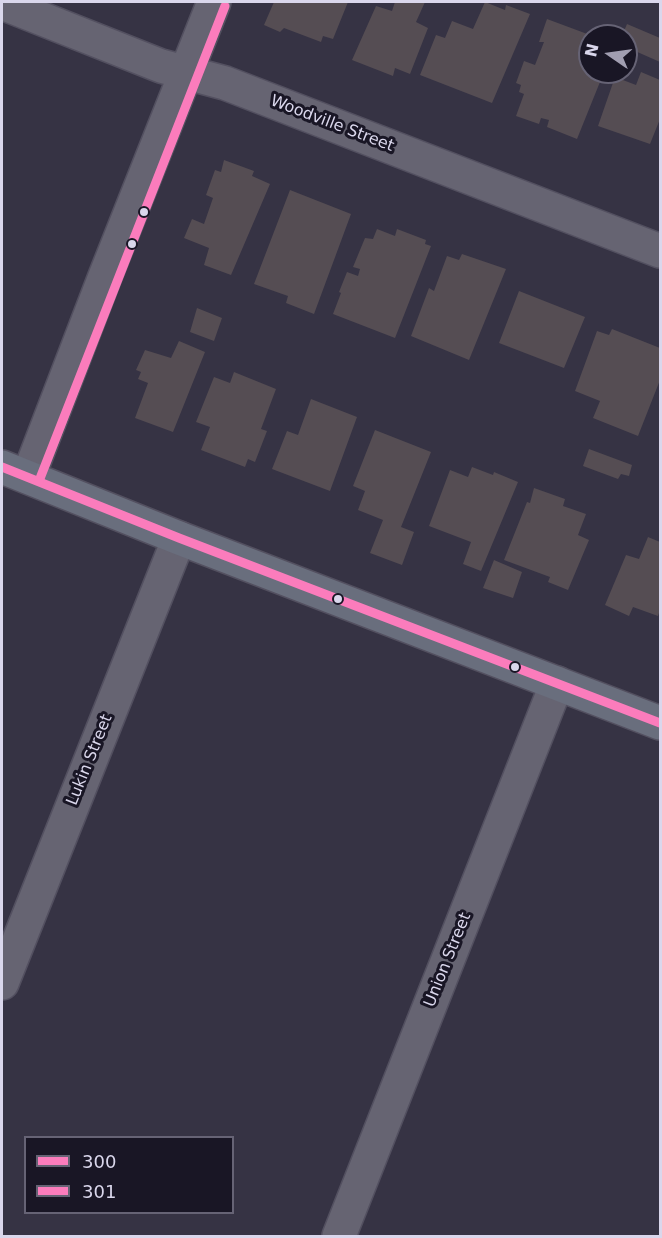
<!DOCTYPE html>
<html>
<head>
<meta charset="utf-8">
<style>
  body { margin:0 }
  #map { position:relative; width:662px; height:1238px; overflow:hidden; background:#363344; font-family:"DejaVu Sans",sans-serif }
  canvas { display:block }
  .frame { position:absolute; inset:0; border:3px solid #dad7ec; pointer-events:none }
  .legend { position:absolute; left:24px; top:1136px; width:210px; height:78px; box-sizing:border-box; background:#191625; border:2px solid #666375; margin:0; padding:8px 10px; list-style:none; font-size:18px; color:#dad7ec }
  .legend li { display:flex; align-items:center; gap:12px; height:30px }
  .legend b { width:30px; border:2px solid #666375 }
  .north { position:absolute; left:578px; top:24px; width:60px; height:60px; box-sizing:border-box; background:#191625; border:2px solid #666375; border-radius:50%; rotate:283deg; font-size:16px; font-weight:700; line-height:24px; text-align:center; color:#dad7ec }
  .north::after { content:''; display:block; margin:auto; width:21px; height:27px; background:#a19eb1; clip-path:polygon(50% 0,100% 100%,50% 72%,0 100%) }
</style>
</head>
<body>
<div id="map">
<canvas width="662" height="1238"></canvas>
<div class="frame"></div>
<ul class="legend">
<li><b style="height:8px;background:#fb7cbc"></b>300</li>
<li><b style="height:8px;background:#fb7cbc"></b>301</li>
</ul>
<div class="north">N</div>
</div>
<script>
const c = document.querySelector('canvas').getContext('2d');
c.lineJoin = 'round';
function fillPath(path, color) { c.fillStyle = color; c.fill(path, 'evenodd'); }
function strokePath(path, color, width, dash) { c.strokeStyle = color; c.lineWidth = width; c.lineCap = dash ? 'butt' : 'round'; c.setLineDash(dash || []); c.stroke(path); }
function label(font, color, halo, rows, align = 'center') {
  c.font = font + ' "DejaVu Sans",sans-serif'; c.lineWidth = 6; c.setLineDash([]); c.textBaseline = 'middle'; c.strokeStyle = halo; c.fillStyle = color; for (const [text, x, y, turn = 0] of rows) {
    c.save(); c.translate(x, y); c.rotate((+turn || 0) * Math.PI / 180); c.textAlign = isNaN(turn) ? turn : align; if (halo) c.strokeText(text, 0, 0); c.fillText(text, 0, 0); c.restore();
  }
}
fillPath(new Path2D(`
  M274 2H348L333 39 323 36 321 42 284 28 280 32 264 25Z
  M395 2H425L416 22 428 28 410 74 395 68 393 76 352 60 376 6 392 11Z
  M485 2 505 10 506 5 530 14 492 103 420 75 436 35 445 38 452 21 473 29Z
  M547 19 590 35V72H604L577 139 547 127 549 120 541 118 539 124 516 116 524 94 519 92 521 85 516 83 524 61 535 65 544 42H539Z
  M627 24 660 38V62L626 47V36H622Z
  M641 72 660 80V119L650 144 598 126 615 77 636 85Z
  M224 160 254 171 252 176 270 184 231 275 204 265 209 248 184 238 192 219 204 224 213 198 206 195 215 170 221 172Z
  M290 190 351 214 314 314 286 303 288 296 254 284Z
  M377 229 395 236 397 229 426 240 425 244 431 246 395 338 333 314 341 293 339 292 347 272 358 276 360 269 353 267 365 238 373 239Z
  M462 254 506 269 469 360 411 336 429 288 434 291 447 256 459 260Z
  M519 291 585 317 564 368 499 343Z
  M197 308 222 318 214 341 190 332Z
  M612 329 660 348V380L638 436 593 418 600 401 575 391 597 331 609 335Z
  M179 341 205 352 173 432 135 418 148 383 138 379 141 372 136 370 145 350 171 358Z
  M234 372 276 389 261 429 267 431 255 462 248 459 245 467 201 450 210 427 196 422 214 377 230 383Z
  M311 399 357 417 330 491 272 469 287 431 298 435Z
  M375 430 431 452 401 527 414 532 402 565 370 553 383 520 358 510 365 491 353 486Z
  M589 449 632 465 629 476 621 474 618 479 583 466Z
  M472 467 493 475 494 472 518 482 481 571 463 564 471 542 429 526 450 470 468 477Z
  M534 488 565 499 563 506 586 514 578 535 589 540 568 590 548 582 550 577 504 560 527 502 530 503Z
  M648 537 660 542V610L658 616 633 607 629 616 605 605 626 555 639 559Z
  M494 560 522 572 513 598 483 588Z`), '#554d53');
const minor = new Path2D(`
  M2 3 161 66 225 83 660 251
  M28 477 104 279 214 2
  M2 983 179 538
  M339 1236 557 683`);
const major = new Path2D(`
  M2 467 179 538 660 723`);
strokePath(minor, '#535060', 36);
strokePath(major, '#535060', 36);
strokePath(minor, '#666472', 33);
strokePath(major, '#696e7d', 33);
strokePath(new Path2D(`
  M2 467 179 538 660 723`), '#fb7cbc', 9);
strokePath(new Path2D(`
  M39 481 225 6`), '#fb7cbc', 9);
for (const [x, y, r, color] of [
  [144,212,5,"#dad7ec"],
  [132,244,5,"#dad7ec"],
  [338,599,5,"#dad7ec"],
  [515,667,5,"#dad7ec"]
]) { const dot = new Path2D(); dot.arc(x, y, r, 0, 2 * Math.PI); c.fillStyle = color; c.fill(dot); strokePath(dot, '#191625', 2); }
label('16px', '#dad7ec', '#191625', [
  ["Woodville Street",332,124,21],
  ["Lukin Street",90,760,-68],
  ["Union Street",448,960,-68]
]);
</script>
</body>
</html>
